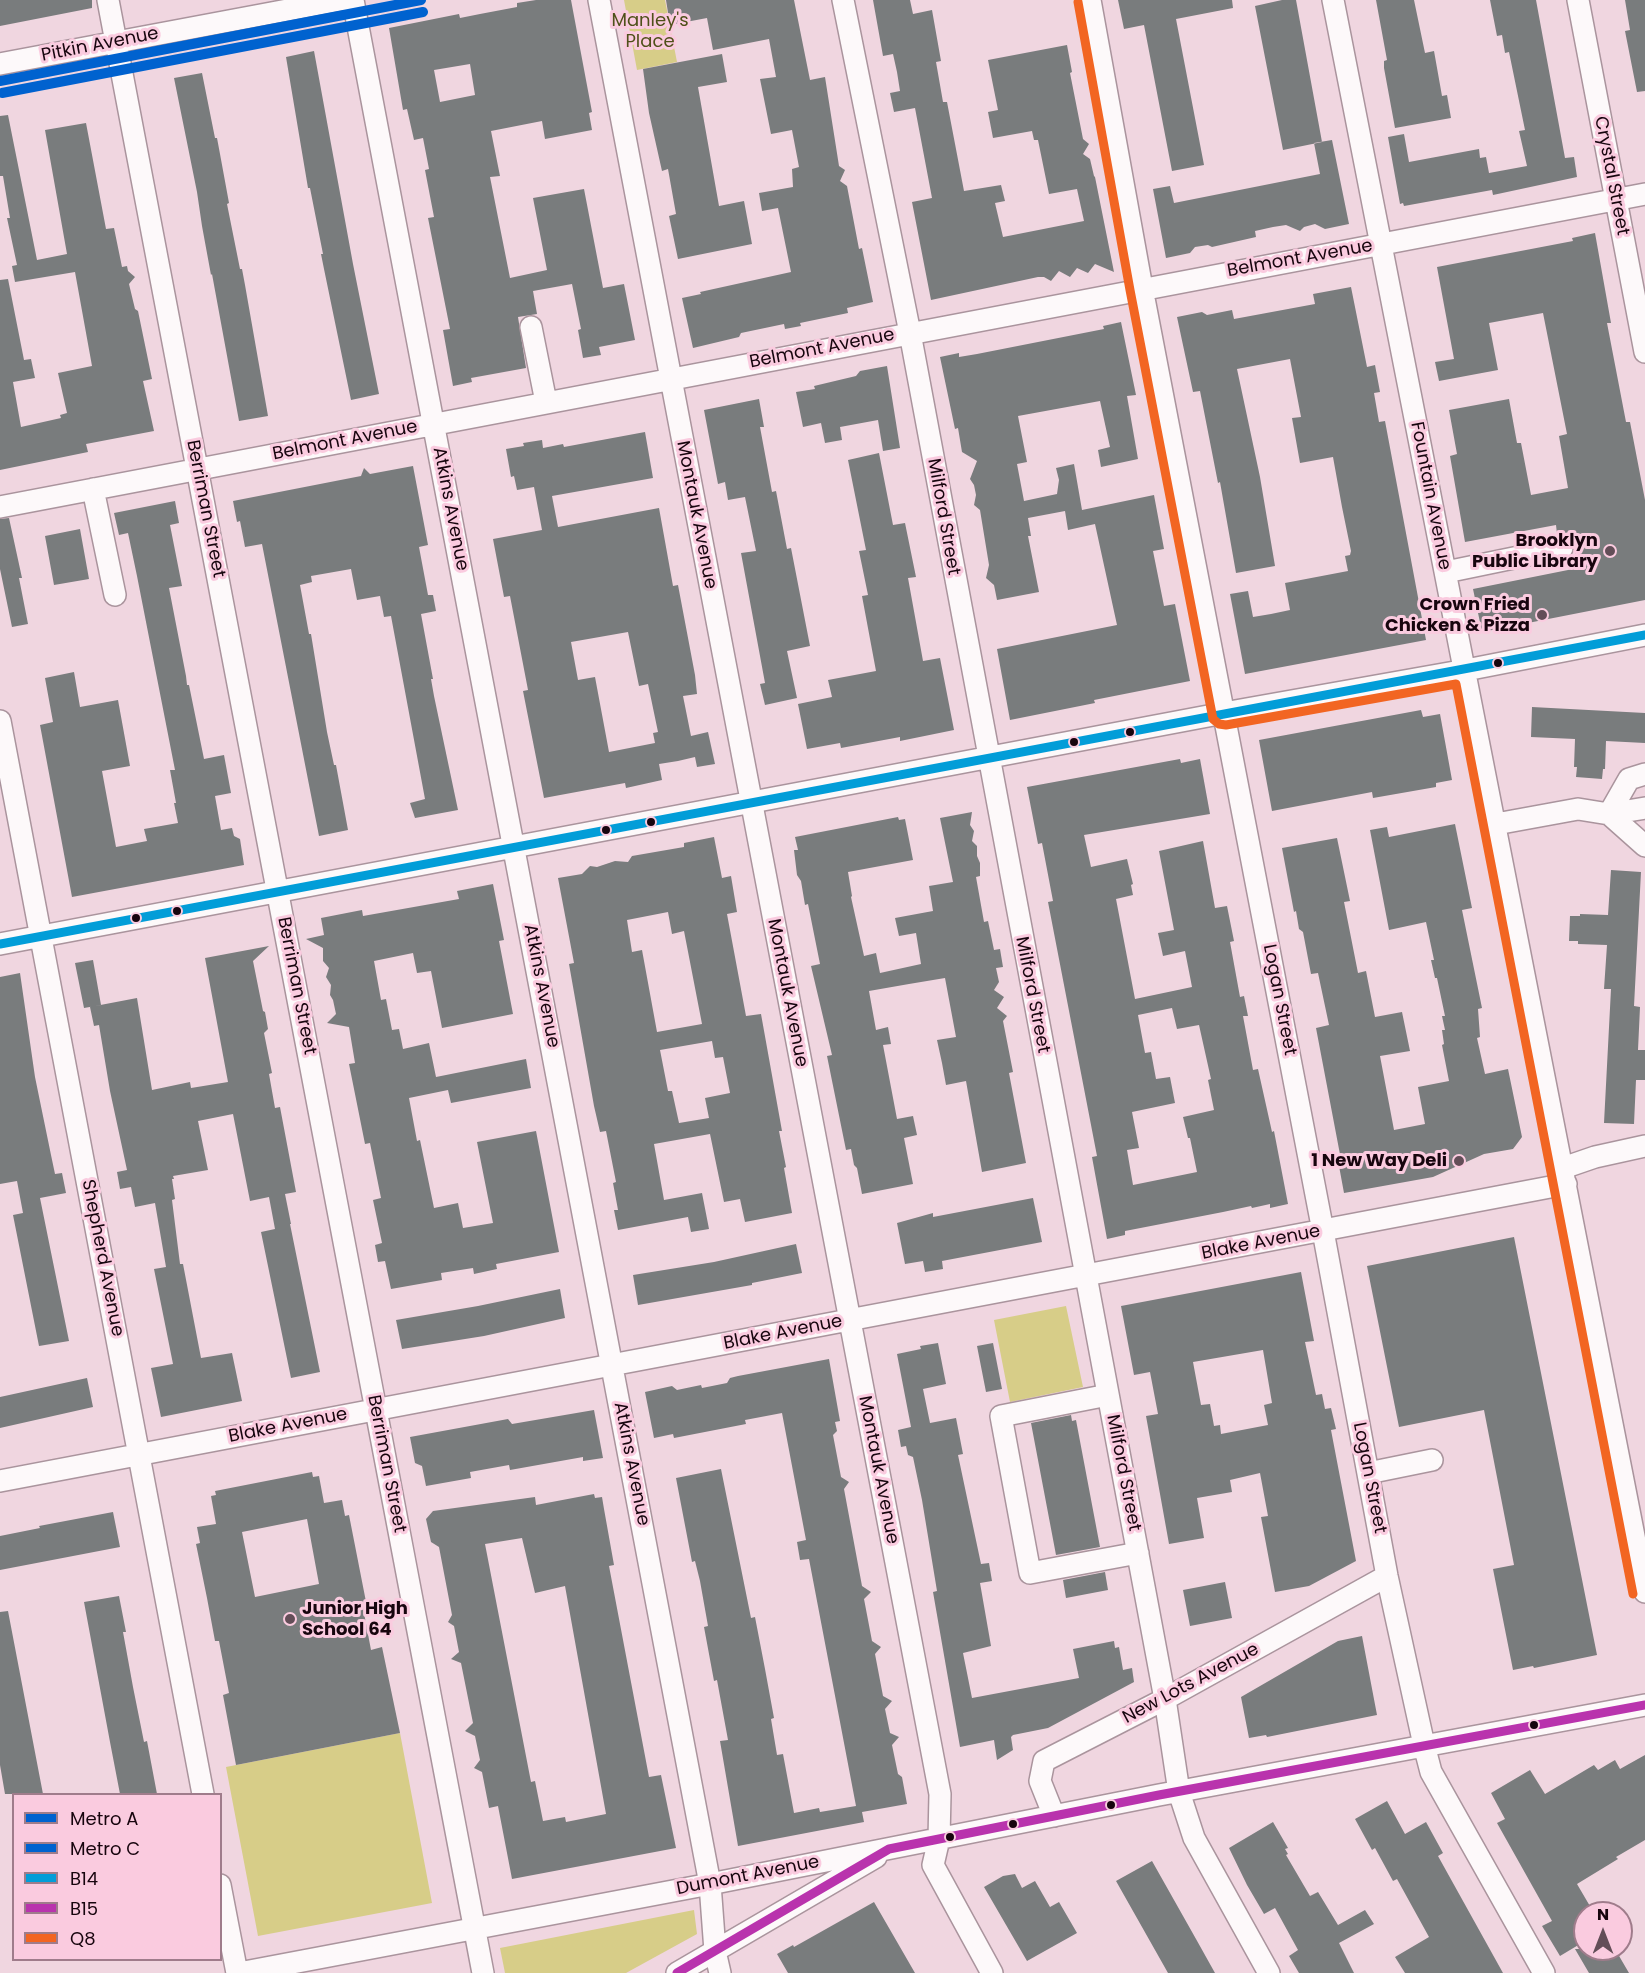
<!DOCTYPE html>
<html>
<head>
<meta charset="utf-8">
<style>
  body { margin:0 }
  #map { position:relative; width:1645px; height:1973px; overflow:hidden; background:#f0d6e0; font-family:Poppins,sans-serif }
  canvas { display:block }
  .legend { position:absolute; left:12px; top:1793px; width:210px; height:168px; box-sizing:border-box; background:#facbdf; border:2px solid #9f7c8b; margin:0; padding:8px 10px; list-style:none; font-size:18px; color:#17050e }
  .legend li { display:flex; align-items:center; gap:12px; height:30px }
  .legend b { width:30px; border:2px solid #9f7c8b }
  .north { position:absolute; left:1573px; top:1901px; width:60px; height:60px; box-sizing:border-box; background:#facbdf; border:2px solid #9f7c8b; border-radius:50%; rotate:0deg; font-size:16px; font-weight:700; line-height:24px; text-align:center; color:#17050e }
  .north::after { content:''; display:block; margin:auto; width:21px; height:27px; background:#634e58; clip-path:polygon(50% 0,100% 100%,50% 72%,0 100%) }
</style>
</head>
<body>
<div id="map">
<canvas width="1645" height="1973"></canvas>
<ul class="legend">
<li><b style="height:8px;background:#0062cf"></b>Metro A</li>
<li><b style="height:8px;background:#0062cf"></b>Metro C</li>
<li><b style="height:8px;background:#029dd8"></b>B14</li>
<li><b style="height:8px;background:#b933ad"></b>B15</li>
<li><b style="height:8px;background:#f26522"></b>Q8</li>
</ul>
<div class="north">N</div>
</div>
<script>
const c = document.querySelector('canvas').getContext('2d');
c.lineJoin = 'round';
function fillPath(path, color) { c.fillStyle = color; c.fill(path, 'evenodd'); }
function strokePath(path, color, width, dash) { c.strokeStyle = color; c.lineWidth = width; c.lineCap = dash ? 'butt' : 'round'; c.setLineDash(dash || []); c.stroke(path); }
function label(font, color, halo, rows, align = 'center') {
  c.font = font + ' Poppins,sans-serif'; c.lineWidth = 6; c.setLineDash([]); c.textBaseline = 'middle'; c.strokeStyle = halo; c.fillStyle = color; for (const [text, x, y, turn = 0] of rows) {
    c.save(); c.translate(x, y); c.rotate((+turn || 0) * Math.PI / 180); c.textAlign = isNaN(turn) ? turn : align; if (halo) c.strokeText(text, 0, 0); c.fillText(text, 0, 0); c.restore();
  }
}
fillPath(new Path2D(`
  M624 0H665L677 62 637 70Z
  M1066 1306 1083 1387 1010 1402 994 1320Z
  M400 1733 432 1903 258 1936 226 1767Z
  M694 1910 697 1934 626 1973H505L500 1948Z`), '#d7cd88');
fillPath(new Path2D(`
  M0 0H92V8L0 26Z
  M536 0H571L592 112 589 113 592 130 545 139 542 121 491 131 500 176 490 177 510 278 547 270 533 198 584 189 603 288 624 284 635 340 599 347 601 355 583 358 578 330 581 329 572 284 533 291 537 314 518 317 526 368 471 378 472 382 453 386 443 330 450 329 428 218 434 217 425 170 429 169 423 138 414 140 407 109 403 110 389 28 459 14 460 18 480 14 517 7V3ZM470 64 475 95 440 102 434 70Z
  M666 0H794L810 80 825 77 839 166 845 170 840 181 847 186 859 249 862 248 873 302 847 308 848 313 800 323 801 326 785 329 784 324 741 333 739 337 693 348 682 298 701 294 700 292 791 272 778 208 762 211 759 193 793 187 792 169 799 167 792 130 771 134 760 79 776 77 769 39 713 50 707 18 670 25Z
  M873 0H910L913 14 932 10 941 61 936 62 943 102H947L964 191 1001 185 1005 201 995 203 1003 237 1084 221 1077 189 1049 194 1038 140H1034L1032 131 993 138 988 112 998 110 988 60 1067 45 1072 72 1070 73 1083 139 1089 144 1083 154 1090 159 1094 176 1095 177 1114 272 1095 264 1088 273 1077 268 1070 277 1059 271 1051 281 1044 277H1038L931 300 912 202 932 198 915 108 894 112 890 93 900 91 897 72 893 54 883 56Z
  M1118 0H1232L1233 8 1176 19 1204 165 1172 171 1144 25 1124 29Z
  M1282 0H1296L1322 142 1283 150 1255 6Z
  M1376 0H1414L1425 53 1434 51 1442 96 1447 95 1451 118 1395 128 1384 68V61L1387 60Z
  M1490 0H1536L1565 158 1574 157 1577 177 1493 195 1492 190 1404 206 1403 203 1400 204 1388 137 1404 134 1409 162 1479 149 1480 158 1486 157 1489 173 1527 166 1519 131 1525 130 1509 52 1505 53 1502 35 1497 36Z
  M1625 0H1645V91L1637 92 1625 31 1630 30Z
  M314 51 353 264 379 394 351 400 324 269 321 254H323L310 188H308L286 57Z
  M722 54 727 82 698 87 719 206 744 201 752 244 678 259 669 216 676 214 668 169 662 171 649 113 643 69Z
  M202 73 215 138H217L220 154 229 203 227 204 240 269H242L245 285 268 416 239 421 212 274 211 275 202 226 197 192 174 78Z
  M8 115 37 260 67 254 45 130 86 123 106 229 114 228 122 267 127 266 128 271 135 277 129 284 135 309 138 311 152 379 143 381 154 431 86 444 88 452 0 470V280L8 279 24 360 31 359 35 378 13 382 21 427 61 418 60 415 67 413 58 373 92 366 75 272 15 282 12 266 17 265 7 218H10L3 176H0V116Z
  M1332 140 1349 224 1325 229 1315 224 1304 227 1300 231 1286 225 1273 227 1255 231 1256 237 1212 247 1208 245 1195 247 1190 253 1166 258 1153 189 1170 186 1174 203 1320 174 1314 143Z
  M1595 233 1611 323H1607L1626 422H1630L1645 500V600L1482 632 1473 589 1578 568 1571 532 1557 534 1556 525 1465 542 1450 456 1457 454 1449 410 1509 399 1517 443H1521L1531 495 1568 488 1559 436 1567 434 1543 313 1489 323 1498 370 1439 381 1435 362 1454 359 1437 267 1573 241 1572 238Z
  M1351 287 1367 367 1375 365 1380 392 1374 393 1379 422 1385 421 1426 640 1245 674 1230 594 1248 591 1253 617 1271 614 1290 610 1285 583 1348 571 1345 556 1350 555 1351 551 1342 507 1333 457 1300 463 1292 418 1301 417 1290 359 1237 369 1260 477 1275 566 1236 573 1220 482 1218 483 1200 391 1193 392 1177 317 1202 312 1207 315 1232 310 1234 319 1315 304 1313 294Z
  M1121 322 1136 395 1127 396 1138 459 1101 467 1098 450 1110 447 1100 401 1018 416 1027 462 1017 464 1024 501 1057 494 1059 480 1056 468 1074 464 1082 510 1154 495 1164 549 1153 551 1164 606 1175 604 1190 681 1094 700 1095 703 1010 720 997 649 1117 625 1095 524 1068 530 1065 511 1028 518 1031 536H1028L1039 592 997 600 994 585 986 578 989 565 980 510 974 505 976 495 974 485 970 479 977 461 962 452 958 428 955 429 940 357 959 353V357L977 354 1104 329 1103 326Z
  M887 366 900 448 883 451 878 420 840 427 842 440 825 443 821 423 803 427 796 392 815 389 814 386 856 376 860 371Z
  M759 399 764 427H760L772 492 776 491 787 549 791 548 810 646 787 651 797 698 765 705 760 684 765 683 741 553 756 551 745 497 728 500 725 482 718 484 704 410Z
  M645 432 653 478 552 496 558 527 659 508 673 586 678 585 695 675 697 694 683 696 691 736 708 732 715 764 697 767 695 757 678 761 659 764 662 780 626 788 625 783 544 798 523 691 528 690 510 596 504 597 493 539 542 530 534 487 517 490 514 476 511 477 506 449 524 446 523 443 542 440 543 448 563 444 564 447ZM628 632 639 686 648 684 658 732 653 733 655 743 609 752 595 677 578 680 571 642Z
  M879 453 893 525 905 523 916 577 908 578 923 661 940 658 954 730 900 741V737L841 748 840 743 807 749 798 704 832 697 828 680 876 671 862 596 868 595 859 551 866 550 848 460Z
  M413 466 428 545 419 547 428 595H433L436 611 421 614 433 679H431L434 696 458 810 415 818 410 803 425 799 391 616 384 617 380 596 357 600 351 569 311 576 312 582 300 585 309 634H311L327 732 334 765H336L348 830 319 836 262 544 245 547 240 521 237 522 233 501 361 476 364 468 370 474Z
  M175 501 179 523 170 525 182 586 169 588 186 676 187 685H189L204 759 224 755 231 793 215 796 221 830 232 828 234 836 240 839 244 865 72 897 40 725 53 722 45 678 74 672 80 707 118 700 130 766 102 771 116 847 147 841 144 829 178 823 174 803H176L170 770H175L137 576 128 533 119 535 114 513Z
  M9 518 22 578H19L28 624 12 627 0 569V519Z
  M80 529 89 579 54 585 45 536Z
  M1532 707 1645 713V743L1606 741 1605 769H1603L1602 779 1576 777 1577 767H1574L1575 739 1531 737Z
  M1421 710 1423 717 1440 714 1452 780 1436 783V787L1373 798 1372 792 1272 811 1259 740Z
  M1180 759 1181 763 1200 759 1210 814 1084 835 1091 867 1127 859 1133 884 1131 885 1133 895 1116 899 1135 999 1192 987 1185 951 1163 956 1158 933 1174 930 1159 851 1203 841 1215 908 1227 906 1234 941 1230 942 1240 997 1244 996 1248 1016H1243L1253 1070 1258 1069 1272 1132 1274 1131 1288 1204 1270 1208V1204L1252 1208 1251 1206 1223 1212 1125 1231V1235L1107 1239 1092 1157 1097 1156 1048 902 1053 901 1042 843 1038 844 1027 787ZM1172 1008 1177 1029 1199 1025 1211 1079 1208 1080 1214 1110 1183 1117 1188 1138H1190L1197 1172 1133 1185 1127 1150 1139 1148 1132 1112 1175 1103 1170 1077 1156 1079 1151 1052 1145 1053 1138 1015Z
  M972 812 970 825 974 831 972 841 977 846V856L980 863V876L976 877 984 922 988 921 994 950 1000 949 1003 967 996 968 999 982 994 990 1004 997 997 1008 1007 1016 1003 1021 1013 1072 1009 1073 1026 1163 982 1172 966 1081 946 1085 942 1063 937 1040 956 1037 945 978 909 984 869 991 876 1030 888 1027 891 1044 883 1045 897 1119 913 1116 917 1135 904 1138 913 1184 862 1194 857 1168 854 1165 851 1149 846 1150 827 1056 832 1055 811 966 820 964 808 904 805 905 801 881 797 875 794 850H798L795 837 898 817 899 820 905 819 913 860 848 872 852 896 851 897 864 956 876 953 880 973 921 964 916 933 899 936 895 918 933 911 929 886 953 882 940 818Z
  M1455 824 1472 908 1462 910 1482 1008 1478 1009 1480 1037 1477 1038 1485 1074 1508 1069 1522 1137 1513 1149 1484 1154 1433 1177 1344 1193 1339 1166 1342 1165 1316 1028 1329 1025 1318 973 1311 974 1303 932 1299 929 1296 911 1294 912 1282 848 1337 838 1350 901 1344 902 1358 973 1366 971 1375 1017 1402 1012 1410 1051 1380 1056 1394 1130 1425 1124 1418 1087 1449 1081 1442 1045 1444 1044 1442 1030H1445L1442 1016H1445L1437 978H1435L1431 960H1434L1426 922 1389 930 1370 830 1387 827 1389 837Z
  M714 837 722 878 731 876 737 912 727 914 746 1016 761 1014 782 1131H779L786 1167 784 1168 792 1213 745 1222 740 1199 724 1202 710 1134 654 1144 664 1200 702 1193 709 1229 691 1232 688 1217 618 1230 614 1210H618L613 1183 616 1182 606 1131 600 1132 594 1106 569 964 574 963 558 878 582 874 590 866 597 867 615 861 628 862 632 856 684 847V843ZM668 912 672 934 684 931 702 1024 657 1032 642 950 632 952 627 920ZM712 1041 715 1058 723 1057 730 1093 705 1098 709 1118 679 1123 672 1091H668L660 1050Z
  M1611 870 1641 872 1634 1006 1640 1007 1638 1050H1645V1080H1636L1634 1124 1604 1123 1611 989H1604L1607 945 1578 944V941H1569L1570 916H1580V914L1608 915Z
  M493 884 504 940 499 941 513 1014 442 1028 431 971 417 973 413 953 374 961 381 1000 386 999 392 1030 399 1029 403 1049 429 1043 436 1077 526 1059 531 1088 451 1103 448 1090 409 1098 417 1141 420 1140 434 1208 458 1203 463 1228 493 1223 477 1142 536 1131 559 1252 496 1264 497 1269 474 1274 473 1268 441 1273 442 1280 391 1289 385 1261 378 1262 375 1245 382 1243 373 1200 381 1198 370 1143 365 1144 349 1064 355 1063 349 1027 327 1023 336 1014 333 1000 330 995 331 985 326 977 329 968 323 961V948L306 939 324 935 321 918 362 910 363 916 459 899 457 891Z
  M269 946 253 961 263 1011 265 1012 268 1029 264 1033 272 1073 269 1074 275 1108 280 1107 296 1192 285 1194 291 1224H290L320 1372 291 1378 261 1232 275 1229 269 1197 250 1201 233 1114 198 1121 208 1170 173 1176 174 1179H172L175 1199 172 1200 180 1264H183L201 1358 232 1353 242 1401 161 1417 151 1368 173 1364 154 1269 166 1267 155 1203 135 1207 131 1187 120 1189 117 1172 127 1170 110 1091 99 1025 94 1026 90 1007 137 998 152 1090 190 1082 191 1088 228 1082 205 958Z
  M93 960 101 1005 84 1008 75 963Z
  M20 973 35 1077 51 1155 55 1174 62 1173 66 1193 40 1198 69 1341 39 1346 13 1215 23 1213 17 1181 0 1184V977Z
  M1033 1198 1042 1242 942 1261 943 1269 925 1272 923 1261 905 1264 897 1223 933 1213V1217Z
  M1514 1237 1597 1655 1534 1668 1533 1666 1513 1670 1493 1569 1514 1565 1484 1410 1399 1427 1367 1266Z
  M796 1244 802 1273 752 1283V1285L638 1305 633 1275 714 1262Z
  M1301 1272 1314 1341 1305 1342 1316 1395 1322 1394 1325 1409 1331 1408 1336 1429 1331 1430 1356 1561 1309 1586 1275 1592 1261 1517 1268 1516 1260 1473 1230 1480 1232 1492 1197 1498 1204 1538 1169 1544 1146 1416 1158 1414 1150 1372 1134 1375 1121 1306ZM1263 1350 1272 1403 1264 1405 1268 1425 1221 1434 1220 1425 1214 1426 1210 1404 1201 1405 1193 1362Z
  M560 1289 565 1318 484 1336 402 1349 396 1320 478 1306Z
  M938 1343 946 1384 923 1389 930 1423 956 1418 963 1454 958 1455 981 1564 989 1563 992 1581 980 1583 991 1646 963 1653 972 1698 1079 1678 1073 1649 1114 1641 1115 1648 1119 1647 1123 1670 1132 1668 1134 1682 1048 1728 1013 1735 1011 1737 1013 1750 997 1760 994 1740 960 1747 933 1592 937 1591 922 1500 913 1457 908 1455 906 1446 901 1447 898 1430 911 1427 897 1354 921 1349 920 1346Z
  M993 1343 1002 1389 986 1392 977 1346Z
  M829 1359 840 1421 835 1422 837 1431 833 1435 841 1477 849 1482 844 1489 862 1586 871 1592 864 1599 872 1641 881 1647 875 1654 883 1696 892 1701 885 1709 890 1733 899 1737 892 1745 898 1774 902 1777 907 1804 862 1812 864 1822 738 1846 720 1741 728 1740 717 1680 714 1681 704 1627 708 1626 700 1581 695 1561 692 1562 676 1478 721 1469 751 1618 755 1617 765 1669 774 1718 771 1719 777 1755 783 1754 794 1813 819 1808 820 1812 856 1806 809 1559 800 1560 797 1542 806 1540 782 1413 745 1420 746 1424 674 1438 673 1434 654 1438 645 1392 672 1386 677 1390 701 1385 702 1388 727 1383 730 1378 738 1376Z
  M87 1378 93 1407 0 1428V1397Z
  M594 1410 603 1458 583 1461V1457L510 1470 509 1465 470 1472 471 1478 426 1486 422 1466 415 1463 410 1437 508 1419 512 1424Z
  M1071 1415 1072 1421 1076 1420 1100 1547 1056 1555 1031 1423Z
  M312 1472 313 1477 319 1476 324 1503 342 1500 345 1516 349 1515 368 1612 364 1613 371 1650 382 1647 400 1733 236 1765 223 1695 229 1693 219 1641H215L207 1598 196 1544 200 1543 197 1527 216 1524 211 1496 216 1495 215 1491ZM307 1519 319 1584 255 1597 242 1532Z
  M594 1494 595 1498 602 1497 604 1509 614 1565 609 1566 649 1777 661 1775 676 1848 512 1879 498 1806 489 1808 482 1772 474 1768 480 1760 475 1736 465 1731 473 1723 461 1663 451 1659 459 1652 454 1626 448 1622 452 1615 439 1547 431 1542 426 1519 433 1511 535 1497 536 1505ZM522 1538 535 1593 565 1586 606 1814 566 1822 565 1817 543 1821 535 1781 531 1782 485 1544Z
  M113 1512 120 1547 0 1570V1536L40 1528 39 1526Z
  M1105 1572 1108 1590 1066 1598 1063 1580Z
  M1225 1582 1232 1618 1190 1626 1183 1590Z
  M119 1596 126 1632H123L133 1687 144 1742 147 1741 157 1794H120L110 1742 84 1602Z
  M8 1611 38 1768 43 1794H5L0 1765V1612Z
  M1362 1636 1377 1715 1267 1737 1266 1735 1249 1738 1241 1697 1338 1641Z
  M1645 1755V1840L1616 1857 1618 1859 1577 1884 1594 1913H1585V1941L1560 1956 1542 1926 1552 1921 1497 1823 1505 1819 1491 1793 1530 1770 1545 1794 1594 1765 1598 1770 1615 1760 1620 1769Z
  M1387 1801 1405 1834 1426 1822 1443 1853 1438 1856 1503 1973H1405L1395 1957 1429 1937 1397 1879 1393 1881 1375 1848 1372 1850 1355 1819Z
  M1273 1822 1288 1848 1285 1849 1288 1854 1286 1855 1310 1896 1318 1892 1338 1925 1365 1910 1374 1924 1339 1943 1354 1973H1299L1289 1956 1298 1950 1275 1908 1264 1914 1247 1885 1229 1848Z
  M1152 1861 1196 1939 1215 1973H1168L1116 1881Z
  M1015 1874 1022 1888 1035 1881 1050 1907 1059 1902 1077 1933 1027 1961 984 1887 1003 1876Z
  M874 1902 915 1973H788L777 1954 793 1945 794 1947Z
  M1575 1949H1615L1629 1973H1589Z`), '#797c7d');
const minor = new Path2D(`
  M108 0 483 1973
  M353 0 710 1884 715 1951 720 1973
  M599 0 940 1794 939 1839 933 1865 992 1973
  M843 0 910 333 1165 1699 1179 1792 1194 1838 1269 1973
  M1090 0 1142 288 1323 1231 1387 1576 1424 1745 1431 1772 1544 1973
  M1333 0 1645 1592
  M1578 0 1645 352
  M0 64 341 0
  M531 327 546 402
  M93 489 115 595
  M0 507 1645 194
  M1446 572 1562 548
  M0 721 203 1794
  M1609 814 1629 779 1645 774
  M1609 814 1645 808
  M1496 824 1578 809 1609 814 1645 846
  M0 944 1224 713 1466 670 1645 635
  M1563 1168 1595 1157 1645 1146
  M1108 1395 1001 1416 1030 1573 1138 1553
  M1368 1473 1432 1460
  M0 1481 1566 1184
  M1054 1816 1040 1781 1044 1761 1165 1699 1387 1576
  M220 1885 237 1973
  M239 1973 710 1884 1159 1795 1645 1705
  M677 1973 876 1857`);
strokePath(minor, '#aa949d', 24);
strokePath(minor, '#fdf9fa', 21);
strokePath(new Path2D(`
  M0 944 1645 635`), '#029dd8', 9);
strokePath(new Path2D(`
  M677 1973 889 1849 1159 1795 1645 1705`), '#b933ad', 9);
strokePath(new Path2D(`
  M1078 2 1130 290 1213 719 1219 724 1226 725 1456 684 1633 1594`), '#f26522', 9);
strokePath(new Path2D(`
  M0 81 421 0`), '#0062cf', 10);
strokePath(new Path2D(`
  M2 93 423 12`), '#0062cf', 10);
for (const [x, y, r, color] of [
  [1610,551,6,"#634e58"],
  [1542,615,6,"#634e58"],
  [1498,663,5,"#17050e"],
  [1130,732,5,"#17050e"],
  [1074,742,5,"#17050e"],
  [651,822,5,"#17050e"],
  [606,830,5,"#17050e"],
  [177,911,5,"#17050e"],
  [136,918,5,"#17050e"],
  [1459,1161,6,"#634e58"],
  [290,1619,6,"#634e58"],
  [1534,1725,5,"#17050e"],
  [1111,1805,5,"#17050e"],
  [1013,1824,5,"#17050e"],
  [950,1837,5,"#17050e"]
]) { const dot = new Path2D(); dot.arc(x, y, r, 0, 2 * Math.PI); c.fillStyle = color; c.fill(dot); strokePath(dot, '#facbdf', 2); }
label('18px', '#4f5019', '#facbdf', [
  ["Manley's",650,21],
  ["Place",650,42]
]);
label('18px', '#17050e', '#facbdf', [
  ["Pitkin Avenue",100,45,-11],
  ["Crystal Street",1611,176,79],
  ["Belmont Avenue",1300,259,-10],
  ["Belmont Avenue",822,349,-11],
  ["Belmont Avenue",345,441,-11],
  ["Fountain Avenue",1430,496,79],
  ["Berriman Street",205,509,79],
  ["Atkins Avenue",450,509,79],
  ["Montauk Avenue",696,515,79],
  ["Milford Street",943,517,80],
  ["Berriman Street",296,986,79],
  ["Atkins Avenue",541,986,79],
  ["Montauk Avenue",787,993,79],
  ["Milford Street",1032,995,79],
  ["Logan Street",1279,1000,79],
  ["Blake Avenue",1261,1243,-11],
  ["Shepherd Avenue",102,1258,79],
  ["Blake Avenue",783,1333,-11],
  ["Blake Avenue",288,1426,-11],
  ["Berriman Street",386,1464,79],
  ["Atkins Avenue",631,1464,79],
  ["Montauk Avenue",878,1470,79],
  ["Milford Street",1123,1473,79],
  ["Logan Street",1369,1478,79],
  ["New Lots Avenue",1191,1684,-28],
  ["Dumont Avenue",748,1876,-11]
]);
label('bold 18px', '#17050e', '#facbdf', [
  ["Brooklyn",1598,541],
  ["Public Library",1598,562],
  ["Crown Fried",1530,605],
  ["Chicken & Pizza",1530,626],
  ["1 New Way Deli",1447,1161],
  ["Junior High",302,1609,"left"],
  ["School 64",302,1630,"left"]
], 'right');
</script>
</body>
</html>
